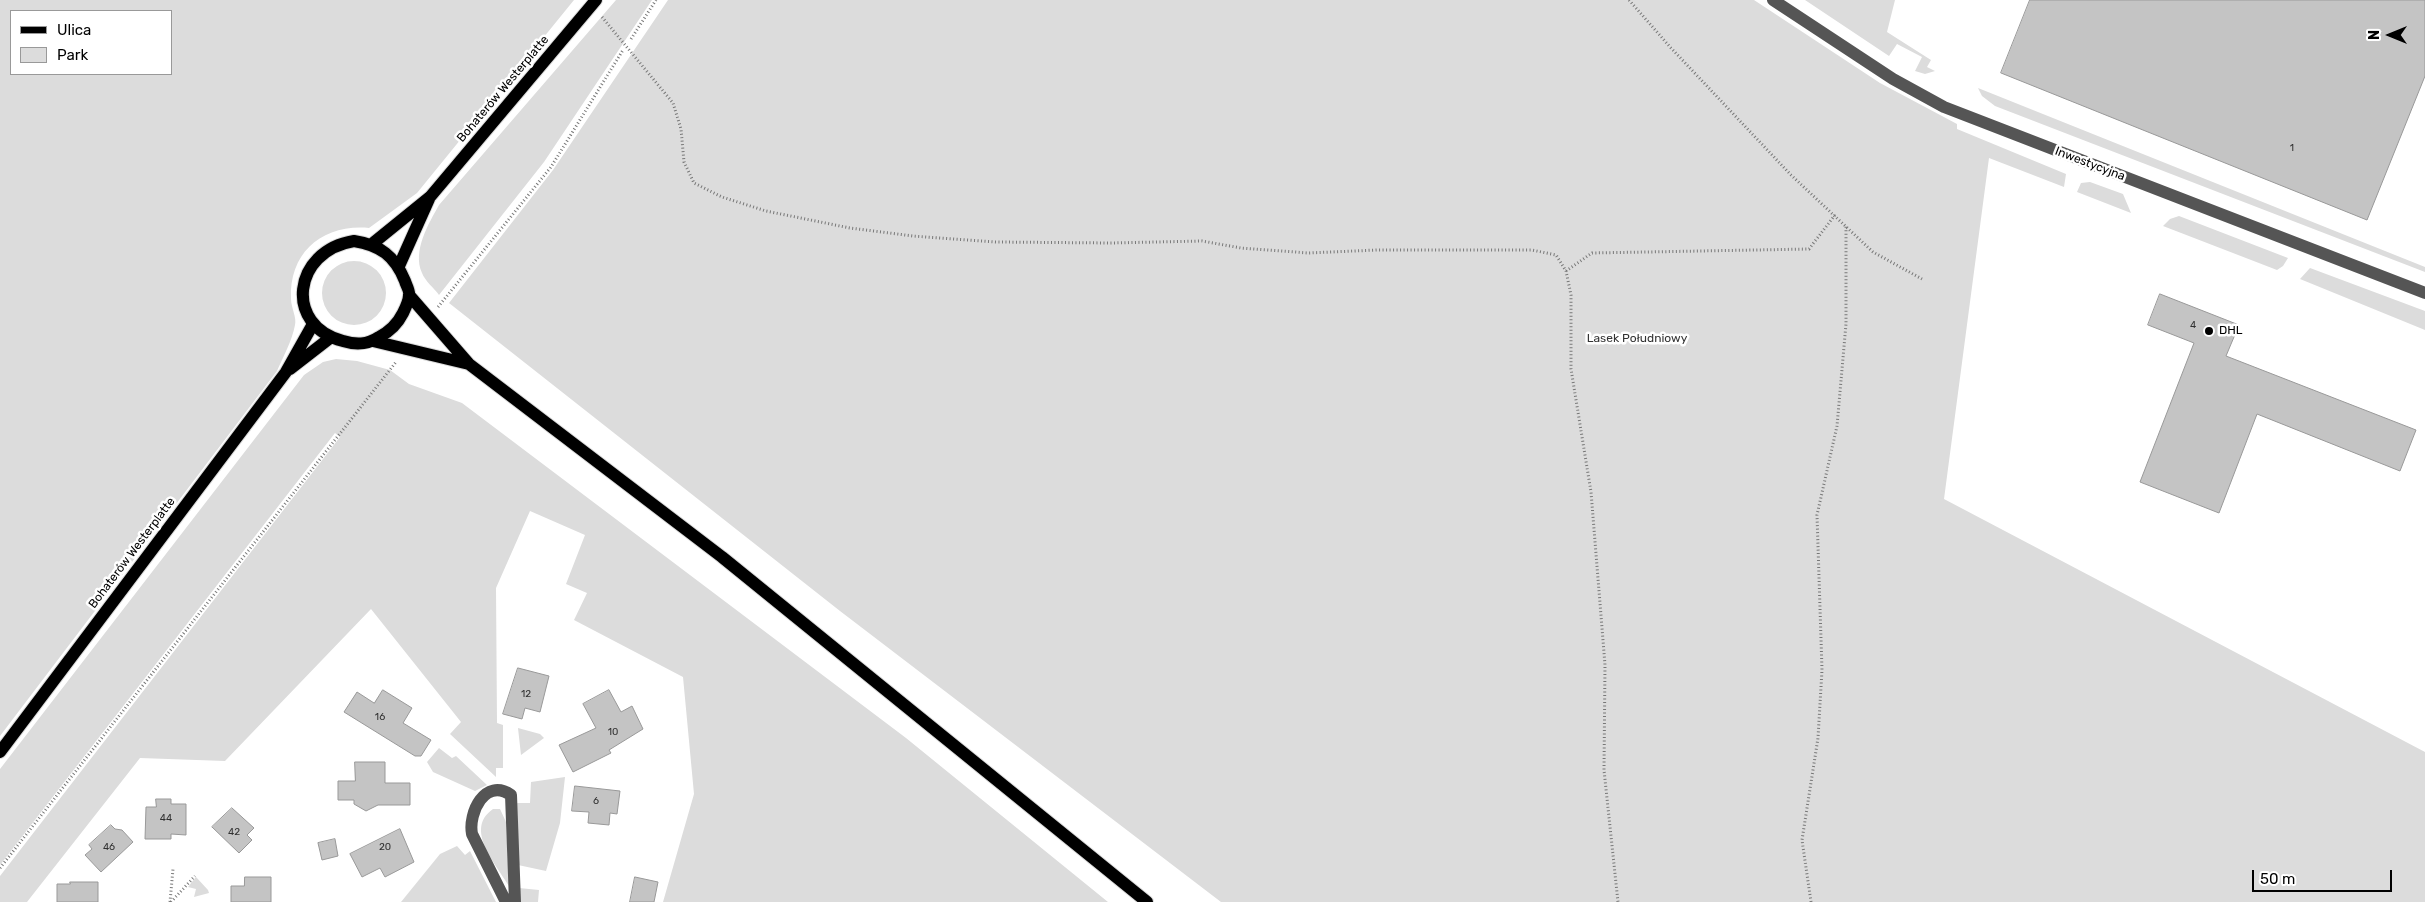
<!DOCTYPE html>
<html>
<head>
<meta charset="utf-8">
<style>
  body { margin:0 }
  #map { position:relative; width:2425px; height:902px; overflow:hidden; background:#fff; font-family:Rubik,sans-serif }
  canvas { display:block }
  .legend { position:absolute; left:10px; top:10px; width:162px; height:65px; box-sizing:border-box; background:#fff; border:1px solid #999; margin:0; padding:6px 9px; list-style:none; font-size:15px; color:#000 }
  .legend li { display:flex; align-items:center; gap:10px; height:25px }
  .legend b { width:25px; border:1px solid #999 }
  .north { position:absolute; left:2365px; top:10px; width:50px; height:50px; -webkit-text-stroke:4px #fff; paint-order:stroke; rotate:270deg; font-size:14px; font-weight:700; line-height:20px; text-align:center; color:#000 }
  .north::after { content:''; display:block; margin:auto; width:18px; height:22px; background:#000; clip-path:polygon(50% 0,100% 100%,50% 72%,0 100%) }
  .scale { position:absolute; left:2252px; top:870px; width:140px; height:22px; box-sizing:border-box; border:2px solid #000; border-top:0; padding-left:6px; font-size:15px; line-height:18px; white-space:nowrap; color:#000; -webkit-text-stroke:4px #fff; paint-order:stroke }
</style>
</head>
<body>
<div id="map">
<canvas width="2425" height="902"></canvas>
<ul class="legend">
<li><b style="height:6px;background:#000"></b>Ulica</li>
<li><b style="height:14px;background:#dcdcdc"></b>Park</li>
</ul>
<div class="north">N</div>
<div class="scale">50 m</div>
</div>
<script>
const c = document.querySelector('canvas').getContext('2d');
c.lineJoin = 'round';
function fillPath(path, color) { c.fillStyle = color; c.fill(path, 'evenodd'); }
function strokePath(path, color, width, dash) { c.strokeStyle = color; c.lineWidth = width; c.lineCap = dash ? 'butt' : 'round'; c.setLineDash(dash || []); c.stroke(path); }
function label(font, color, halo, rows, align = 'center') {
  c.font = font + ' Rubik,sans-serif'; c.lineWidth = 5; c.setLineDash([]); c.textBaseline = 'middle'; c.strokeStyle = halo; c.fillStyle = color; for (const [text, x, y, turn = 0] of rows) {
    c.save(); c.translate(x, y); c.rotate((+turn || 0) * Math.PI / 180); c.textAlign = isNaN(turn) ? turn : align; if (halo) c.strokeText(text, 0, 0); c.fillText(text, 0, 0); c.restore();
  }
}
fillPath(new Path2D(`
  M0 0H574L417 193 369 228C323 224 289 252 291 299 291 307 297 318 295 325 292 341 283 357 277 371L0 736ZM171 11V74H11V11Z
  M616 0H652L544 162 439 295C434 288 425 281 422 273 412 251 429 223 439 205Z
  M668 0H1754L1880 83 1957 124V129L2066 174 2064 187 1989 158 1944 499 2425 752V902H1221L840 611 449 303 553 170Z
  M1805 0H1895L1887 32 1931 60 1927 67 1935 71 1925 74 1915 71 1922 57 1897 44 1889 56Z
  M1978 88 2425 267V272L1995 106 1982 96Z
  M2090 182 2123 194 2131 213 2077 192 2081 183Z
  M2179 216 2288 258 2283 266 2277 270 2163 226 2170 219Z
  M322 293a32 32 0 1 1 64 0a32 32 0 1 1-64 0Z
  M2310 268 2425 311V330L2300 279Z
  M336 359 357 361 390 370 409 384 462 403 906 738 1108 902H663L694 794 683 677 574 620 587 593 566 584 585 535 530 511 496 588 497 723 503 725V768H496V777L450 734 461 722 371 609 225 761 140 758 27 902H0V876L340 437 335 433 0 865V769L304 375 323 362Z
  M518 728 540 734 544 738 521 755Z
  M439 748 452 758 456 756 487 785 475 791 433 772 427 762Z
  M565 777 560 823 546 871 518 865 517 803H530L531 782Z
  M493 809H500L506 822 509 886C495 863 464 829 493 809Z
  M457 846 465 855 470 851 496 902H401L440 854Z
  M196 877 208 890 209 893 194 897 196 889 188 887Z
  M519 888 539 890 538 902H519Z`), '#dcdcdc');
const building = new Path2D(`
  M2030 0H2425V76L2367 220 2001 73Z
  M2160 294 2239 325 2226 356 2416 430 2400 471 2257 414 2219 513 2140 482 2194 343 2148 325Z
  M518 668 549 676 540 712 525 708 522 719 503 714Z
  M383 690 412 708 403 723 431 740 421 756H415L344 712 357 692 374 703Z
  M609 690 621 712 632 706 643 729 609 750 611 753 573 772 559 745 596 728 583 704Z
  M355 762H385V783H410V805H378L366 811 354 804V800H338V781H355Z
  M575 786 620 791 617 814 610 813 609 825 588 823 589 812 572 811Z
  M156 799H171V804H186V835L171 834V839H145L146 807H156Z
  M232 808 254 828 247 835 252 840 239 853 212 827Z
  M111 825 115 829 122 830 133 842 101 872 85 855 92 849 89 845Z
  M400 829 414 862 385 877 380 868 362 877 350 854Z
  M335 839 338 856 322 860 318 843Z
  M245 877H271V902H231V886H244Z
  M635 877 658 882 654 902H630Z
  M70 882H98V902H57V884H70Z`);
fillPath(building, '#c4c4c4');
strokePath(building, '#999', 1);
const major = new Path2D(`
  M354 241C380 245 395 256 405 281 406 285 410 291 409 295 409 300 405 309 403 313 398 323 389 332 379 337 367 345 356 345 343 341 284 326 292 251 354 241Z
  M372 244 430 197 596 0
  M399 266 429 199
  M409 295 469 364 722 557 1147 902
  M373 341 469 364
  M290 369 330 338
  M0 752 286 372 313 324`);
strokePath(major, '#dbdbdb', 14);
strokePath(new Path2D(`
  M1629 0 1671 48 1791 175 1873 252 1922 279
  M602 17 673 103 681 129 684 162 694 183 722 197 766 211 850 228 913 236 996 242 1111 243 1202 241 1241 248 1308 253 1377 250H1532L1556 255 1566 271 1571 295V369L1591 492 1605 665 1604 770 1618 902
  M631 39 656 0
  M1566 271 1592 253 1809 249 1835 215
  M438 307 551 167 623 50
  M0 868 396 362
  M170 902 173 869
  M171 902 195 876
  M1811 902 1802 840 1818 738 1822 670 1817 515 1837 426 1846 324V226`), '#777', 3, [1, 2.5]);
strokePath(new Path2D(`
  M1773 0 1893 79 1944 107 2425 293
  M506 902 472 834C468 813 485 777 511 795L515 902`), '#555', 12);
strokePath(major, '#000', 12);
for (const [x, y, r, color] of [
  [2209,331,5,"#000"]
]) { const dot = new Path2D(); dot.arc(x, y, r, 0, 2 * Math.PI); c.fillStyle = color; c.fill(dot); strokePath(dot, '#fff', 2); }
label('10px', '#313131', null, [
  ["1",2292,148],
  ["4",2193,325],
  ["12",526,694],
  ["16",380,717],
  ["10",613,732],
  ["6",596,801],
  ["44",166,818],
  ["42",234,832],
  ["46",109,847],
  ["20",385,847]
]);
label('12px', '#000', '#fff', [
  ["Bohaterów Westerplatte",503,89,-50],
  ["Inwestycyjna",2090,164,21],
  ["Bohaterów Westerplatte",132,553,-53]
]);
label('12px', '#000', '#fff', [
  ["DHL",2219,331]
], 'left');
label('12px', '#333', '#fff', [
  ["Lasek Południowy",1637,339]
]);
</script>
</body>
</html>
